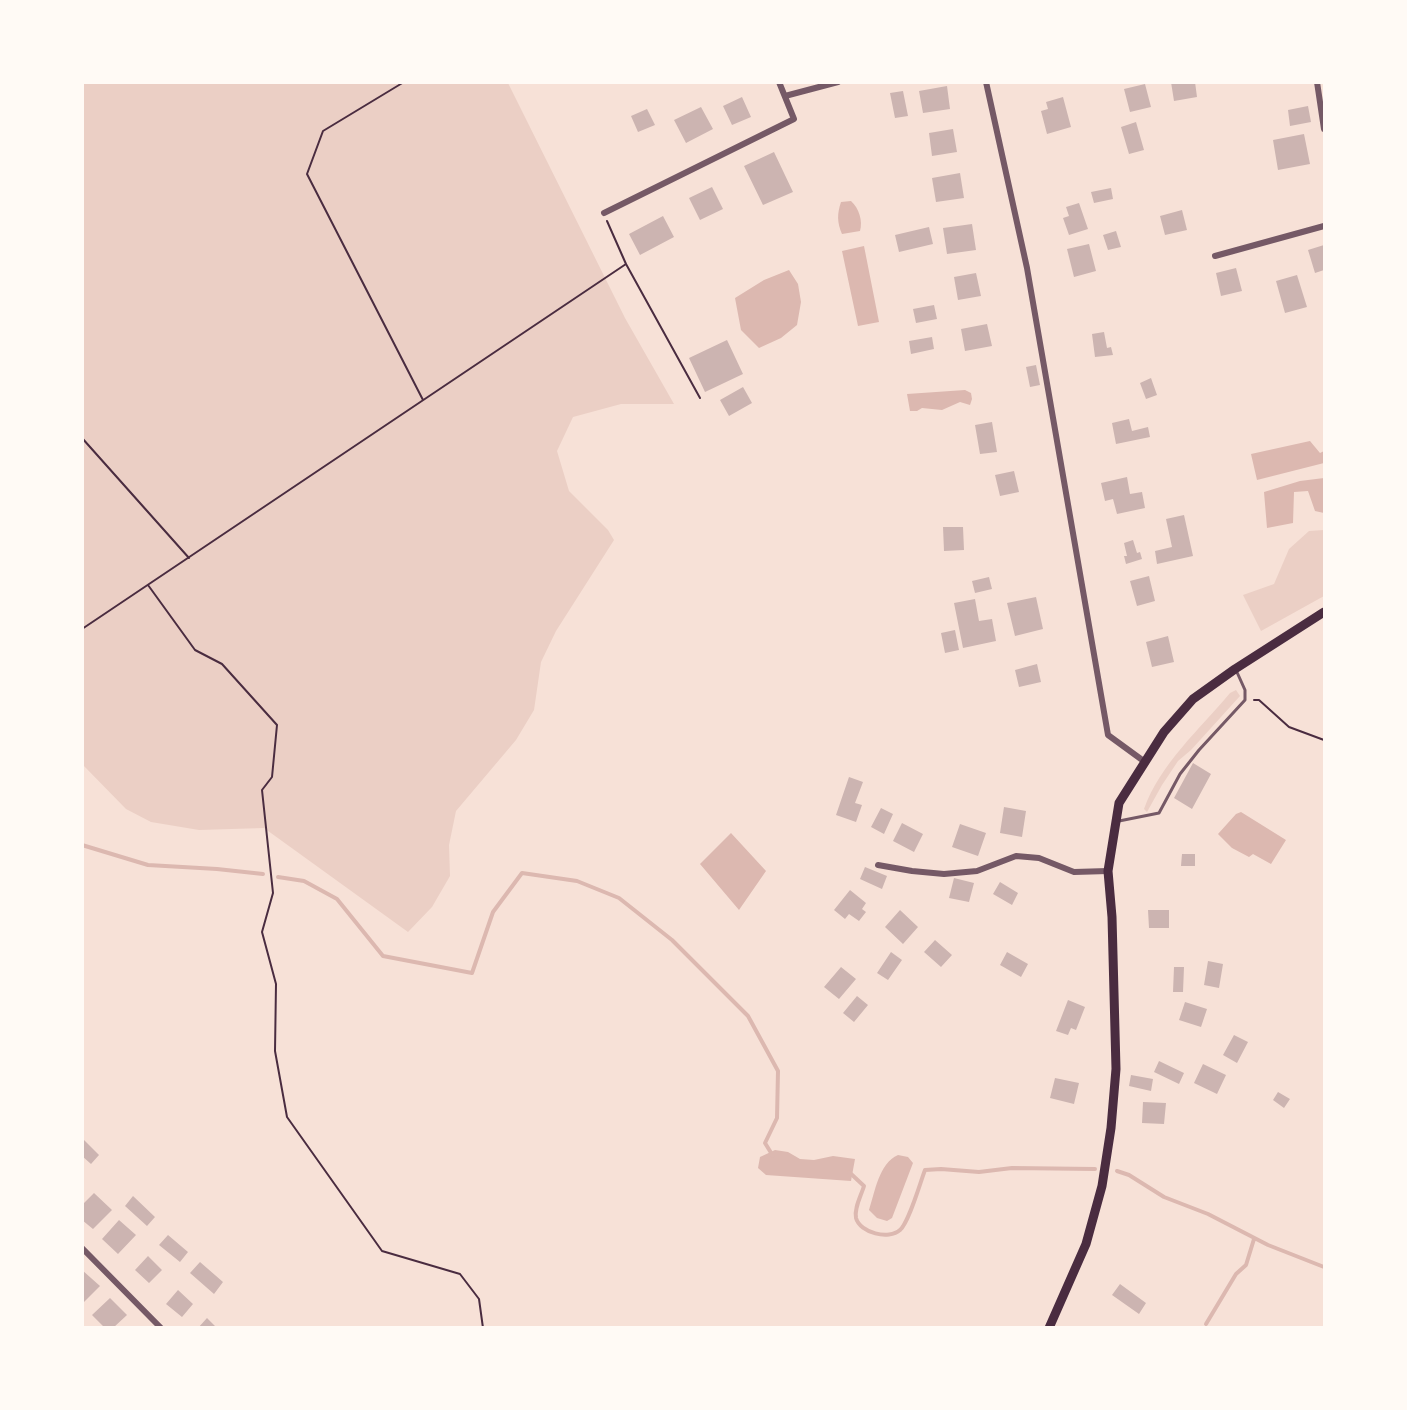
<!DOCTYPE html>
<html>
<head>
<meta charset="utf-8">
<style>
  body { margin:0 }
  #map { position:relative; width:1407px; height:1410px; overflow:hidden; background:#f7e1d7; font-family:Helvetica,sans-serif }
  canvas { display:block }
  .frame { position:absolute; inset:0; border:84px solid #fffaf5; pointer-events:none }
</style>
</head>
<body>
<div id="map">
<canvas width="1407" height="1410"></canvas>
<div class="frame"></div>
</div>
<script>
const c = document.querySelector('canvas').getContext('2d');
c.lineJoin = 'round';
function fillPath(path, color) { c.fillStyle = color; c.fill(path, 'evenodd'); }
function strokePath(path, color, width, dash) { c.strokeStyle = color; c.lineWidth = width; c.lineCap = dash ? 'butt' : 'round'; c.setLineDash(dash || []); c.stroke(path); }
fillPath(new Path2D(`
  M82 83H508L625 318 674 404H621L573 417 557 451 569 491 608 530 614 540 556 631 541 662 534 710 516 740 456 811 449 845 450 876 432 907 408 932 264 828 199 830 151 822 126 809 83 765Z
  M1324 530V596L1261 631 1243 595 1274 584 1289 549 1309 531Z
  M1236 690 1240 696 1191 750 1178 761 1162 785 1147 812 1144 809C1160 764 1200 729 1230 693Z`), '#ebcfc5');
fillPath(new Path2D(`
  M851 201C859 208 863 221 860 231L842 234C837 222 837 214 841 202Z
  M864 246 879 322 858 326 842 251Z
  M789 270 798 284 801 302 797 325 781 338 759 348 741 330 735 298 764 280Z
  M965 390 971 393 972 399 970 405 960 402 942 410 922 408 917 411H910L907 394Z
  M1310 441 1320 453 1324 451V463L1257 480 1251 454Z
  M1324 478V513L1315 511 1308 491 1294 492 1293 523 1267 528 1264 492 1300 481Z
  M1241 812 1286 840 1271 864 1253 854 1249 857 1232 848 1218 834 1236 814Z
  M731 833 766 871 739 910 700 864Z
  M775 1150 788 1152 800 1159 814 1160 833 1156 855 1159 851 1181 766 1175 758 1168 760 1157Z
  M898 1155 908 1157 913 1163 892 1218 887 1221 877 1218 869 1210C875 1192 879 1163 898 1155Z`), '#dcb8b0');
strokePath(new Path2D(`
  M82 845 148 865 217 869 263 874
  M278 877 304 881 337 899 383 956 472 973 493 912 522 873 577 881 619 898 672 940 748 1016 778 1071 777 1118 765 1143 773 1156
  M1117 1171 1129 1175 1164 1197 1208 1214 1268 1245 1324 1267
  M849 1172 864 1186C861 1196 854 1208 856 1218 860 1233 889 1240 900 1230 909 1222 920 1183 925 1170L941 1169 979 1172 1012 1168 1095 1169
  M1206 1324 1236 1274 1246 1265 1254 1239`), '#dcb8b0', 4);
fillPath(new Path2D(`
  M1171 82H1195L1197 97 1174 101Z
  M1145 84 1151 107 1130 112 1124 89Z
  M947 86 950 109 923 113 919 91Z
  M903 91 908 116 895 118 890 93Z
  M742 97 751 117 732 125 723 106Z
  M1063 97 1071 127 1047 134 1041 111 1048 109 1046 102Z
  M1308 106 1311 122 1290 126 1288 110Z
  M701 107 713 129 686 143 674 120Z
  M647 109 655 125 638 132 631 116Z
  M1136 122 1144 150 1129 154 1121 127Z
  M953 129 957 152 932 156 929 133Z
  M1304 134 1310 164 1278 170 1273 140Z
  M774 152 793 192 763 205 744 166Z
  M960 173 964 198 936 202 932 178Z
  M712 187 723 209 700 220 689 198Z
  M1111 188 1113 199 1094 203 1091 192Z
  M1079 203 1088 229 1069 235 1063 218 1069 216 1066 207Z
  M1182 210 1187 230 1165 235 1160 216Z
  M663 216 674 237 640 255 629 234Z
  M972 224 976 250 947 254 943 228Z
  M929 227 933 244 899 252 895 235Z
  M1116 231 1121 247 1108 250 1103 235Z
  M1089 244 1096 271 1074 277 1067 249Z
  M1324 245V270L1315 273 1308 250Z
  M1236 268 1242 291 1221 296 1216 273Z
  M976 273 981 296 958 300 954 277Z
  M1297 275 1307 307 1285 313 1276 281Z
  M934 305 937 319 916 323 913 309Z
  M987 324 992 346 965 351 961 329Z
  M1104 332 1107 348 1111 347 1113 355 1095 357 1092 334Z
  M932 337 934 349 911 354 909 341Z
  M727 340 743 374 705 392 689 358Z
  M1036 365 1040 385 1030 387 1026 367Z
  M1151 378 1157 395 1146 399 1140 383Z
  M743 387 752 403 729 416 720 400Z
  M1129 419 1132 431 1148 427 1150 437 1116 444 1112 423Z
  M992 422 997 452 980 454 975 425Z
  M1014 471 1019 492 1000 496 995 475Z
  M1127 477 1130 494 1142 492 1145 508 1117 514 1113 499 1105 501 1101 483Z
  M1184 515 1193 556 1157 564 1155 551 1172 547 1166 519Z
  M943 527H963L964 550 944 551Z
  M1133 540 1137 553 1140 552 1142 559 1126 564 1124 556H1127L1124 543Z
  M1149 576 1155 601 1137 606 1130 581Z
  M989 577 992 589 975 593 972 581Z
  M1036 597 1043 629 1015 636 1007 603Z
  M975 599 979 621 992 619 996 641 963 648 954 603Z
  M955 630 959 650 945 653 941 633Z
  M1168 636 1174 662 1152 667 1146 642Z
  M1037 664 1041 682 1019 687 1015 670Z
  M1193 763 1211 774 1192 809 1174 798Z
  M849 777 863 782 855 803 862 805 856 822 836 815Z
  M1004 807 1026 811 1022 837 1000 833Z
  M881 808 893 814 884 834 871 827Z
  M902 823 923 834 914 852 893 841Z
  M960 824 986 833 978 856 952 847Z
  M1182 854H1195V866H1181Z
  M865 867 887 876 882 889 860 879Z
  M954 878 974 883 969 902 949 898Z
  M1000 882 1018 893 1012 905 993 894Z
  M850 890 866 903 862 909 866 912 859 921 849 914 845 919 834 910Z
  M900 910 918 927 903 944 885 927Z
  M1148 910H1169V928H1149Z
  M935 940 952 955 941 967 924 952Z
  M891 952 902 960 888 980 877 973Z
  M1007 952 1028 964 1021 977 1000 965Z
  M1208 961 1223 964 1219 988 1204 985Z
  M841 967 856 979 839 999 824 987Z
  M1174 967H1184L1183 992H1173Z
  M857 996 868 1005 854 1022 843 1013Z
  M1068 1000 1085 1007 1076 1030 1071 1028 1068 1035 1056 1031Z
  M1185 1002 1207 1009 1201 1027 1179 1020Z
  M1234 1035 1248 1042 1237 1063 1223 1055Z
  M1159 1061 1184 1073 1179 1084 1154 1072Z
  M1203 1064 1226 1075 1217 1094 1194 1083Z
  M1131 1075 1153 1079 1151 1091 1129 1086Z
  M1055 1078 1079 1083 1074 1104 1050 1098Z
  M1278 1092 1290 1099 1284 1108 1273 1100Z
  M1143 1102 1166 1103 1164 1124 1142 1123Z
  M82 1138 99 1155 91 1164 82 1156Z
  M94 1193 112 1210 93 1229 82 1220V1205Z
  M133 1196 155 1217 147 1226 125 1206Z
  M119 1220 136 1235 118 1254 102 1239Z
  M168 1235 188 1252 180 1262 159 1245Z
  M148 1256 162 1270 149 1283 135 1270Z
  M200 1262 223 1282 214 1294 190 1273Z
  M82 1270 100 1286 82 1304Z
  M1120 1284 1146 1303 1139 1314 1112 1295Z
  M178 1290 193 1304 182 1317 166 1304Z
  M110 1298 127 1315 113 1328H105L92 1315Z
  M207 1318 217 1328H198Z`), '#ccb4b1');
strokePath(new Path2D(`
  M404 82 323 131 307 174 423 400
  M626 264 700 398
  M82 438 189 558
  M148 585 195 650 222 664 277 725 272 777 262 790 273 893 262 932 276 984 275 1051 287 1117 382 1251 460 1274 479 1299 483 1328
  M82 629 626 264 607 221
  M1254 700H1259L1289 727 1324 740`), '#4a2c40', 2);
strokePath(new Path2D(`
  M1119 821 1159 813 1180 774 1199 750 1245 700V690L1236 670`), '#755966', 3);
strokePath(new Path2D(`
  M986 82 1027 268 1108 735 1145 762
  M1317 82 1324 129
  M785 96 838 82
  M604 213 794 119 779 82
  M1215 256 1324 226
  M878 865 912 871 944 874 977 871 1016 856 1039 858 1074 872 1108 871
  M82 1248 161 1328`), '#755966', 6);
strokePath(new Path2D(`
  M1049 1328 1086 1244 1102 1186 1111 1128 1116 1069 1112 917 1108 871 1119 803 1164 732 1193 699 1235 669 1324 612`), '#4a2c40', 9);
</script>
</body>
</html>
